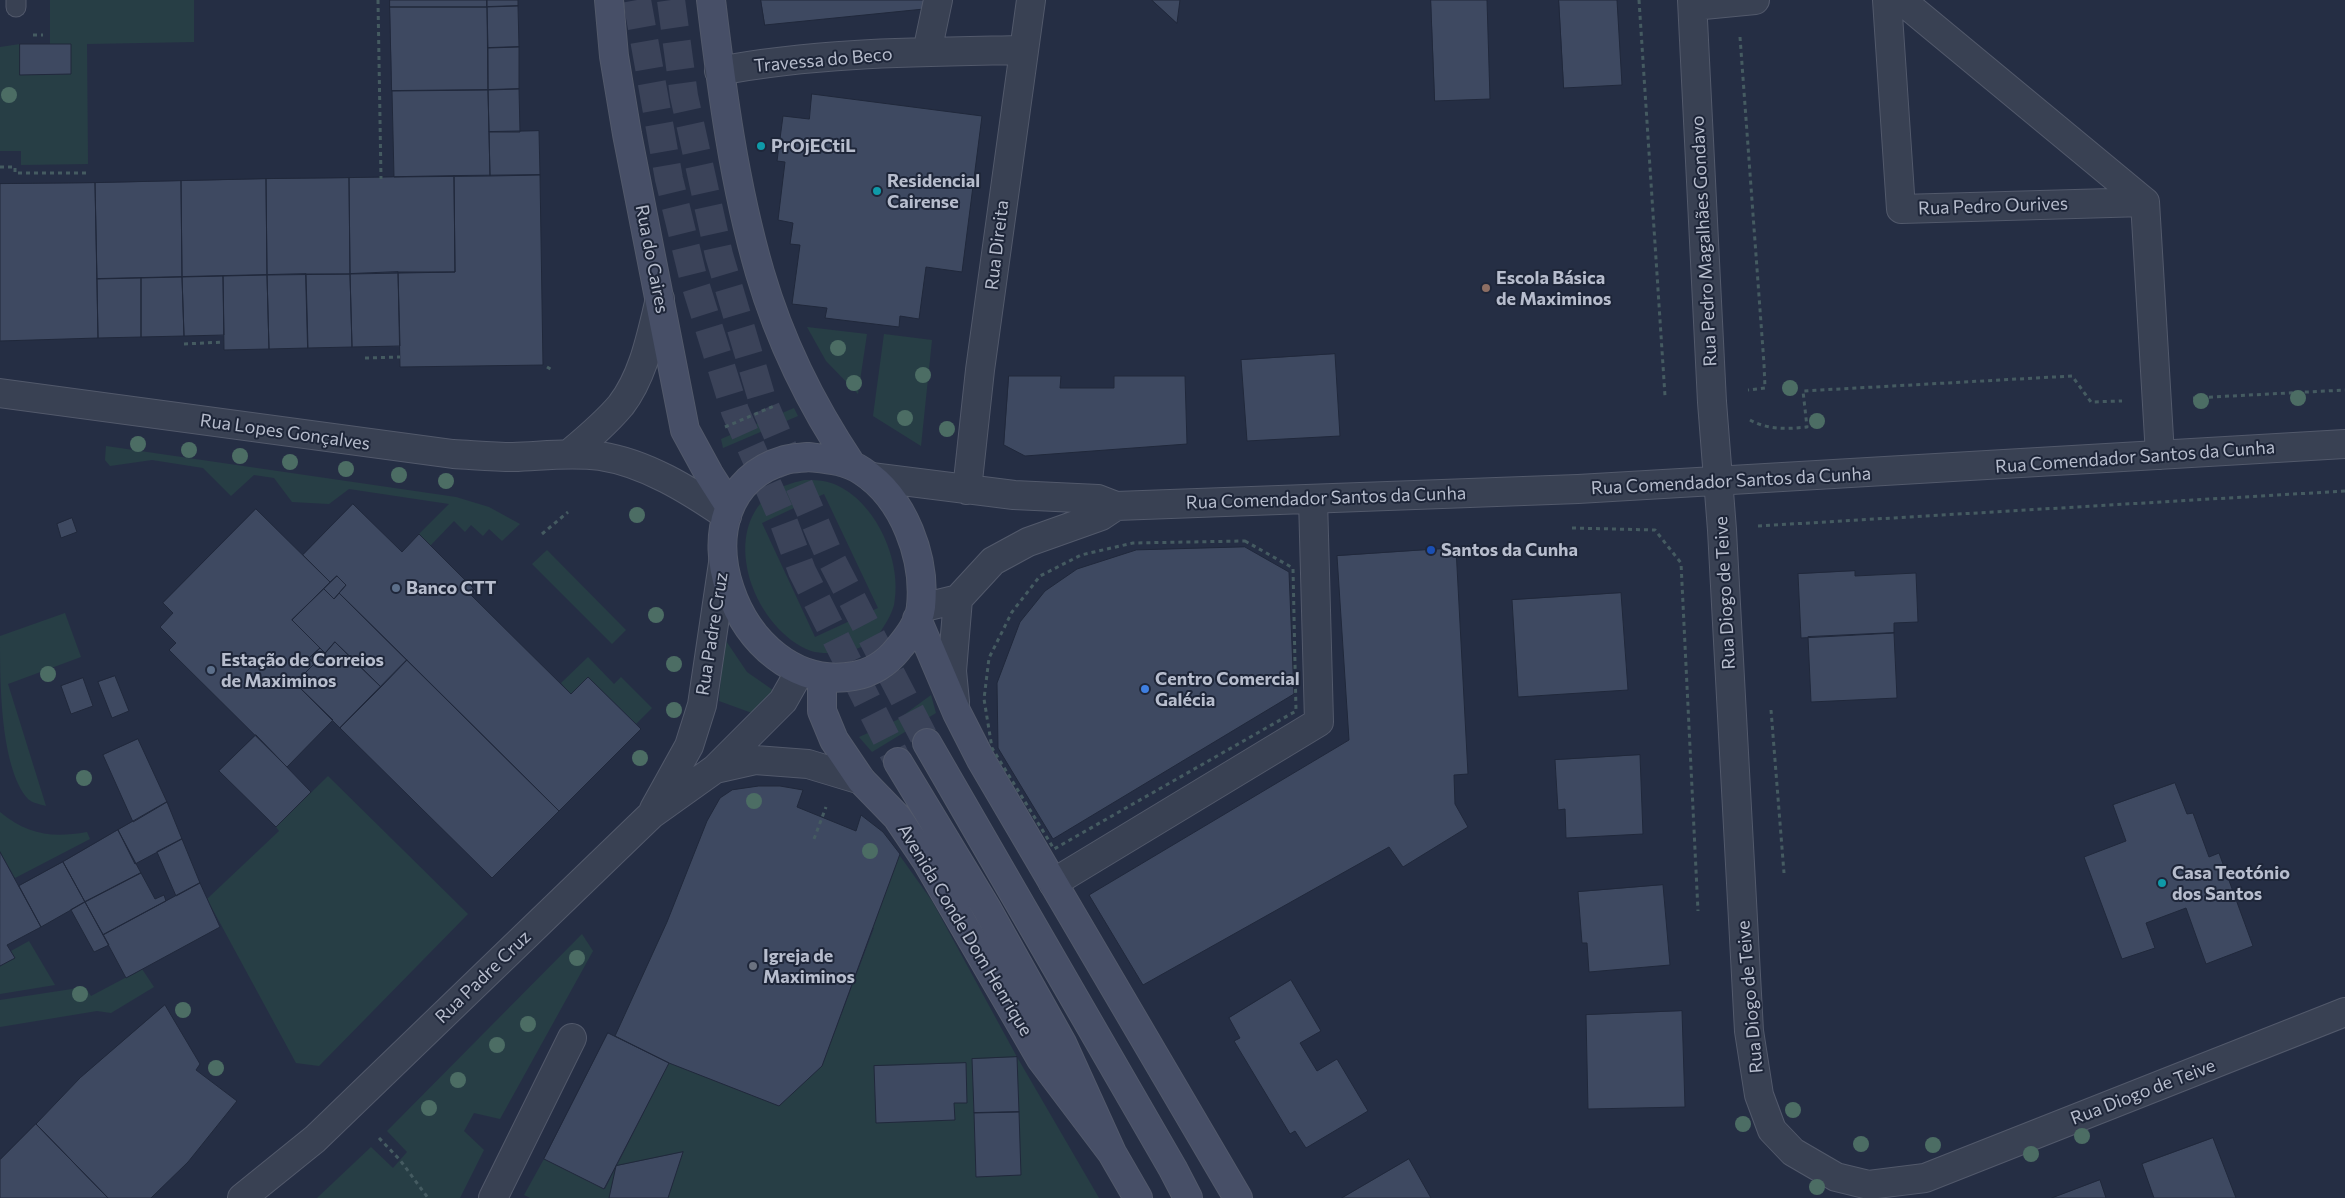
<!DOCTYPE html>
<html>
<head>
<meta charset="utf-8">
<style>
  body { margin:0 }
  canvas { display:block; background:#252e44 }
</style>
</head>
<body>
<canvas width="2345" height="1198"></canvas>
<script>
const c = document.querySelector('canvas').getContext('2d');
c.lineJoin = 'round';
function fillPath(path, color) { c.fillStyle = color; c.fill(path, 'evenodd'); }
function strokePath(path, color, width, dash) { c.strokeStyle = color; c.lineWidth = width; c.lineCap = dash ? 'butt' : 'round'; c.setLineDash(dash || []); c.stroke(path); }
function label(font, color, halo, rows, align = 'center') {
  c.font = font + ' Commissioner,sans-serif'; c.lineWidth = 4; c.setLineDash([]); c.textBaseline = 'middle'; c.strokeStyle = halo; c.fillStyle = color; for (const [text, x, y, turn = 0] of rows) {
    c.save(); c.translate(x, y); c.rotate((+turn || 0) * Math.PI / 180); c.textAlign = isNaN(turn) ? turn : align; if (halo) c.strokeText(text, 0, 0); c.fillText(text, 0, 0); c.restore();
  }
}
fillPath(new Path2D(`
  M50 0H194V42L87 44 88 164 21 165V151H0V47L20 44V75L71 74V44H50Z
  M807 327 867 334 858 394 826 361Z
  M884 334 932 340 921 446 873 416Z
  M794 408 798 416 723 448 721 439Z
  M106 446 456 497 489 507 520 524 502 541 489 529 483 536 471 525 465 532 454 521 430 546 419 534 449 504 349 489 329 504 292 502 274 478 254 475 231 496 203 468 152 460 110 466 105 460Z
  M804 480C815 480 824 480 834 484 876 501 903 562 894 605 892 612 888 620 884 626 876 641 861 649 845 652 834 653 821 654 811 651 756 630 718 536 770 494 780 486 792 483 804 480ZM824 494 878 608 815 637 762 523Z
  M547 550 626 630 612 644 532 564Z
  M65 613 81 657 8 684 46 806C40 804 32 803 28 799 0 767 0 681 0 636Z
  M724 638 747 672 780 695 752 713 719 701Z
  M588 657 614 684 621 677 652 708 636 724 588 677 571 694 561 683Z
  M931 695 936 713 872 752 859 737 897 720Z
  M328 776 468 914 319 1066 296 1063 207 899 279 831 276 827Z
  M0 812C28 835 52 838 87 832L90 839 15 878 0 852Z
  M861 815 883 832 932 901 1017 1057 1099 1198H668L682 1153 609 1198H530L524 1195 544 1159 605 1189 669 1063 615 1036 667 922 767 1045 822 1066 874 928 847 918 841 874Z
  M582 934 593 951 500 1119 474 1113 464 1131 484 1150 460 1198H317L371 1147 393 1168 407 1152 387 1131Z
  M29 941 55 985 0 994V966L14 958 11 951Z
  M142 969 154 987 111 1013 97 1011 0 1027V1000L85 987 91 996Z`), '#273e45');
const building = new Path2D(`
  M390 0H487V7H390Z
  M487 0H518V6L487 7Z
  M761 0H926L924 9 765 25Z
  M1152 0H1180L1177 23Z
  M1431 0H1487L1490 99 1435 101Z
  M1559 0H1617L1622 85 1564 88Z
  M518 6 519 47 488 48 487 7Z
  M390 7H487L488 90 392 91Z
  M20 44H71V74L20 75Z
  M519 47V89L488 90V48Z
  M519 89 520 132H489L488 90Z
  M488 90 490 176 394 177 392 91Z
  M812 94 982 116 962 272 926 267 919 319 900 316 899 327 825 318 827 308 792 304 800 245 790 244 793 223 778 220 785 162 777 161 783 116 809 119Z
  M539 131 540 175 490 176 489 132Z
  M540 175 543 365 400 367 398 272H455L454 176Z
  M454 176 455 272 350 274 349 178Z
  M349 178 350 274 267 275 266 179Z
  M266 179 267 275 182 277 181 181Z
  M181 181 182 277 97 279 95 183Z
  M95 183 98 338 0 341V184Z
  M398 272 400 346 352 347 350 274Z
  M306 274 308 348 269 349 267 275Z
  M306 274H350L352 347 308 348Z
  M267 275 269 349 224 350 223 276Z
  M223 276 224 335 184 336 182 277Z
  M182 277 184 336 141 337V278Z
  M141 278V337L98 338 97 279Z
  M1335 354 1340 436 1247 441 1241 360Z
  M1009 376H1061L1060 388H1114V376H1185L1187 444 1025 456 1004 445Z
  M353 504 402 552 419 534 476 591 471 595 571 694 588 677 641 729 559 811 339 593 346 585 337 576 330 582 303 555Z
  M256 509 330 582 292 620 320 648 309 658 314 664 295 683 333 720 287 767 169 650 176 643 160 627 173 613 163 603Z
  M72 518 77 532 61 538 57 524Z
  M1245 547 1289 572 1294 694 1053 839 998 748 997 683 1020 622 1045 591 1077 569 1136 550Z
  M1456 548 1468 774 1454 775 1455 804 1468 827 1403 867 1389 847 1143 985 1089 895 1349 740 1337 556Z
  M1855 571V576L1916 573 1918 622 1894 623V633L1801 638 1798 574Z
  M337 576 346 585 334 599 324 589Z
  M324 589 334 599 339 593 407 660 381 687 335 642 325 653 292 620Z
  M1621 593 1628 690 1518 697 1512 600Z
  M1894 633 1897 698 1811 702 1808 637Z
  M335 642 381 687 340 728 295 683 314 664 309 658 320 648 325 653Z
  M407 660 559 811 492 878 340 728Z
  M115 676 129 711 112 718 98 682Z
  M83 678 93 706 71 714 61 686Z
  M256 735 311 792 276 827 219 771Z
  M138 739 167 802 133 822 103 755Z
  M1640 755 1643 834 1566 838 1565 809 1558 810 1555 760Z
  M2175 783 2187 814 2193 813 2209 857 2219 853 2253 946 2206 964 2186 908 2146 923 2155 948 2122 959 2084 857 2126 841 2113 805Z
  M759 786H780L803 790 797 807 856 831 861 815 883 832 900 854 822 1066 779 1106 669 1063 615 1036 667 922 707 821 720 798 732 790Z
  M167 802 182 839 135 864 118 830Z
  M118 830 141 873 85 902 63 862Z
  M182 839 200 883 176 896 157 852Z
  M0 852 41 927 7 945 15 958 0 966Z
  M63 862 85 902 41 927 19 886Z
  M141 873 155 899 164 895 166 901 103 935 85 902Z
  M200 883 220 927 126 978 103 935Z
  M1663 885 1670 965 1589 972 1587 943H1582L1578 892Z
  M85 902 109 945 94 952 71 910Z
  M1291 980 1321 1031 1300 1043 1317 1071 1337 1059 1368 1111 1306 1148 1295 1131 1290 1134 1234 1041 1240 1038 1229 1018Z
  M165 1005 200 1064 196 1070 237 1101 188 1162 151 1198H108L36 1124 80 1078Z
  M1682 1011 1685 1107 1588 1109 1586 1015Z
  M608 1033 669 1063 604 1189 544 1159Z
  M1017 1057 1019 1112 974 1113 972 1059Z
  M966 1063 967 1103H954L955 1120 876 1123 874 1066Z
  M1019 1112 1021 1175 976 1177 974 1113Z
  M36 1124 108 1198H0V1160Z
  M2213 1138 2236 1198H2154L2142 1164Z
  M683 1152 668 1198H609L616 1166Z
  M1409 1159 1431 1198H1342Z
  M2100 1180 2106 1198H2052Z`);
fillPath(building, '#3e4961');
strokePath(building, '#20283b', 1);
strokePath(new Path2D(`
  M637 0 669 179 693 277 735 411 781 515 802 571 898 762
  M671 0 684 96 719 255 762 399 830 557 927 743`), '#3b4359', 28, [28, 14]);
const service = new Path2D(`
  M16 0V7`);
const minor = new Path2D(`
  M1692 0 1712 402 1722 530 1749 1031 1759 1095 1772 1130 1793 1152 1836 1177 1869 1185 1925 1178 2345 1012
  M1887 0 1901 209 2145 202
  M1901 0 2145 202 2160 455
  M1693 6 1755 0
  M927 52 938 0
  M719 71C818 52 922 52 1022 50
  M871 477 1014 495 1098 499 1116 506 1578 489 2345 444
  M967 490 980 370 1031 0
  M921 608 958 599 993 561 1028 542 1101 516 1116 506
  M955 702 952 671 958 599
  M1053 883 1319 722 1313 499
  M493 1198 572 1038`);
const tertiary = new Path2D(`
  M0 393 453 454C473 455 493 457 513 457 543 456 571 452 600 456 646 463 689 490 727 516
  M570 453C588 438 606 423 621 405 644 375 651 335 660 299
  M715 769 755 760 808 764 861 780
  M654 809 689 746 702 705 723 563
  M242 1198 315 1139 652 814 715 769 783 701 800 671`);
const secondary = new Path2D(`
  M609 0 614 56 627 134 685 430 709 474 730 507
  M711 0C722 91 734 184 760 273 780 341 812 406 851 464
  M808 457C826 459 846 460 862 471 904 498 926 558 921 607 919 623 908 637 898 649 887 663 871 673 854 676 736 698 664 495 785 460 792 458 800 458 808 457Z
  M917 619 957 713 981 760 1238 1198
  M822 677V711L834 740 861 780 897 817 926 860 1041 1059 1112 1153
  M927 743 1173 1169 1188 1198
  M898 762 987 909 1062 1043 1112 1153 1138 1198`);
strokePath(service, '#52596b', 21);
strokePath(minor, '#52596b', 30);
strokePath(tertiary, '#52596b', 30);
strokePath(secondary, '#52596b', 30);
strokePath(new Path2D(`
  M378 0 381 179
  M1639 0 1665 396
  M33 35H43
  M1740 37 1764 364 1765 388 1748 390
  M0 167H15V173H88
  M184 344 224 342
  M365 358 400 357
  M547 367 552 370
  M2193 398 2345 390
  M1750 420C1768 430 1787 429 1807 427L1803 391 2072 376 2091 402 2122 401
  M725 427 774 406
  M1758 526 2345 491
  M1572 528 1655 530 1681 563 1698 911
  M542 534 568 512
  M1245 541 1293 568 1296 711 1054 849 992 748 984 699 989 658 1012 612 1040 576 1081 555 1133 543Z
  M1771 710 1784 873
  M814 839 826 807
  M379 1138 400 1160 428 1198`), '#455b61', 3, [4, 4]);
strokePath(service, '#394153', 19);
strokePath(minor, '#394153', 28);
strokePath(tertiary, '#394153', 28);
strokePath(secondary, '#474f67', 28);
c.fillStyle = '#4c6d64';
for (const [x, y] of [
  [9,95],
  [838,348],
  [923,375],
  [854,383],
  [1790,388],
  [2298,398],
  [2201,401],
  [905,418],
  [1817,421],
  [947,429],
  [138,444],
  [189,450],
  [240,456],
  [290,462],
  [346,469],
  [399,475],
  [446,481],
  [637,515],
  [656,615],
  [674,664],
  [48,674],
  [674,710],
  [640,758],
  [84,778],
  [754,801],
  [870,851],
  [577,958],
  [80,994],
  [183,1010],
  [528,1024],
  [497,1045],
  [216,1068],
  [458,1080],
  [429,1108],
  [1793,1110],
  [1743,1124],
  [2082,1136],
  [1861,1144],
  [1933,1145],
  [2031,1154],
  [1817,1187]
]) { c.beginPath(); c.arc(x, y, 8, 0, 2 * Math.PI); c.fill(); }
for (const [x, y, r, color] of [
  [761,146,5,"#0f9aa8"],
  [877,191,5,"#0f9aa8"],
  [1486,288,5,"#8d6e63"],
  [1431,550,5,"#1a4fb4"],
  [396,588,5,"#5c6f8a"],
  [211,670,5,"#5c6f8a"],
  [1145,689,5,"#3f7fe0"],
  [2162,883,5,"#0f9aa8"],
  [753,966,5,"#6b7280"]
]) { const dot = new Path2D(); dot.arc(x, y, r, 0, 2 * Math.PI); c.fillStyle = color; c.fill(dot); strokePath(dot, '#1e2639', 2); }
label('18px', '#b7bdcd', '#1e2639', [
  ["Travessa do Beco",823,60,-5],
  ["Rua Pedro Ourives",1993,206,-2],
  ["Rua Pedro Magalhães Gondavo",1704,241,-93],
  ["Rua Direita",997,245,-83],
  ["Rua do Caires",652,259,79],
  ["Rua Lopes Gonçalves",285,432,8],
  ["Rua Comendador Santos da Cunha",2135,457,-4],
  ["Rua Comendador Santos da Cunha",1731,481,-3],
  ["Rua Comendador Santos da Cunha",1326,498,-2],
  ["Rua Diogo de Teive",1725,593,-93],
  ["Rua Padre Cruz",712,634,-81],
  ["Avenida Conde Dom Henrique",965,930,59],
  ["Rua Padre Cruz",483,977,-44],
  ["Rua Diogo de Teive",1750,997,-95],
  ["Rua Diogo de Teive",2143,1092,-21]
]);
label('bold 18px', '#b7bdcd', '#1e2639', [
  ["PrOjECtiL",771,146],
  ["Residencial",887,181],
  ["Cairense",887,202],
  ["Escola Básica",1496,278],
  ["de Maximinos",1496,299],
  ["Santos da Cunha",1441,550],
  ["Banco CTT",406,588],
  ["Estação de Correios",221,660],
  ["de Maximinos",221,681],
  ["Centro Comercial",1155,679],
  ["Galécia",1155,700],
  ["Casa Teotónio",2172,873],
  ["dos Santos",2172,894],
  ["Igreja de",763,956],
  ["Maximinos",763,977]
], 'left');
</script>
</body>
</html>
